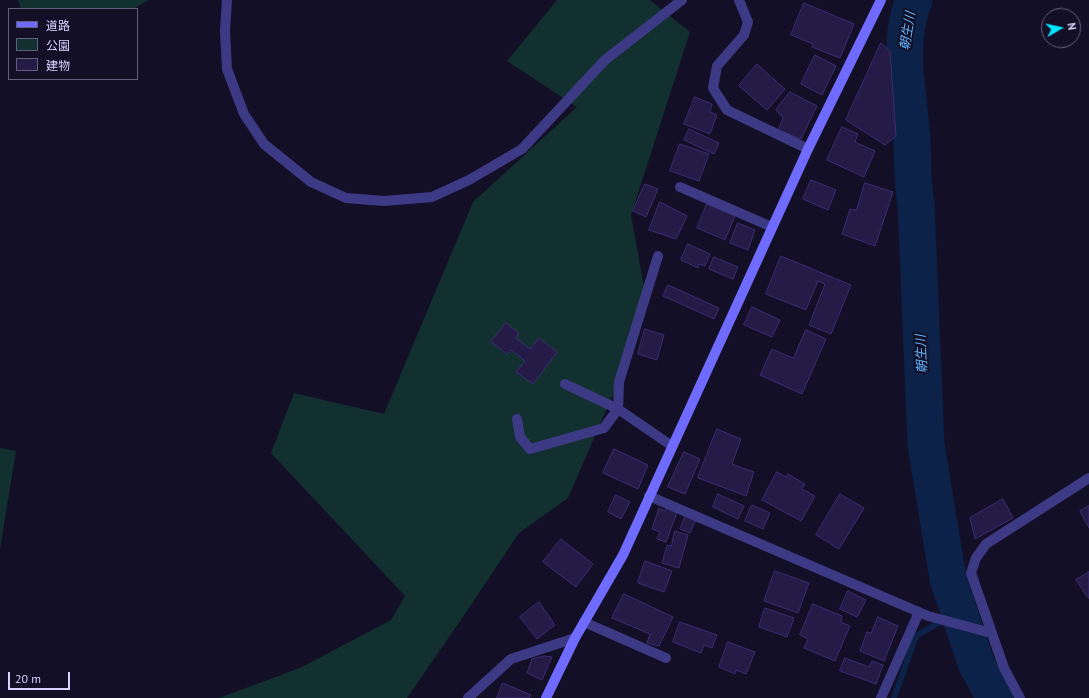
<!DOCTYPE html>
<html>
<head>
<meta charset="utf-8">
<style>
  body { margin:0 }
  #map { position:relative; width:1089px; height:698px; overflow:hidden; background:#130f26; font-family:"PT Sans","Noto Sans JP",sans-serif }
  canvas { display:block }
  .legend { position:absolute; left:8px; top:8px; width:130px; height:72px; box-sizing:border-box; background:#130f26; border:1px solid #625e7d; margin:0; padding:5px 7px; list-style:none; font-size:12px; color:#d9d4ff }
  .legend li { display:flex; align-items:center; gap:8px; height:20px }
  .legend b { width:20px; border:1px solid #625e7d }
  .north { position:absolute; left:1041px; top:8px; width:40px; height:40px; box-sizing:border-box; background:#130f26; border:1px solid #625e7d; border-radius:50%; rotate:81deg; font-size:11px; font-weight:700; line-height:16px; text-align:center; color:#d9d4ff }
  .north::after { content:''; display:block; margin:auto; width:14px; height:18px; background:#00e5ff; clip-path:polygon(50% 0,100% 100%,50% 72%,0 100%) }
  .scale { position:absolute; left:8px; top:672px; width:62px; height:18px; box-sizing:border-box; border:2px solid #d9d4ff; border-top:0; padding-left:5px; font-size:12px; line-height:14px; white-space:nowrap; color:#d9d4ff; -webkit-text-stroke:3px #130f26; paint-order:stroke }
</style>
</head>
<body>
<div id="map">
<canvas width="1089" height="698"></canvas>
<ul class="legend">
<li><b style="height:5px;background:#6f6bff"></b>道路</li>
<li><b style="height:11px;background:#12302f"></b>公園</li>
<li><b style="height:11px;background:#241b47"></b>建物</li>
</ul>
<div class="north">N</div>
<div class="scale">20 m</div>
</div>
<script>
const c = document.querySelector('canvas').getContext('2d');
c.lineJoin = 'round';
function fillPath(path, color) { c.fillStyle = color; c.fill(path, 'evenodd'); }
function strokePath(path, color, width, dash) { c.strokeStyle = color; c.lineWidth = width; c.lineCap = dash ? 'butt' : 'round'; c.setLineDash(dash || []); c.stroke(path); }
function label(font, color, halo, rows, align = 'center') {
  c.font = font + ' "PT Sans","Noto Sans JP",sans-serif'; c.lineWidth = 4; c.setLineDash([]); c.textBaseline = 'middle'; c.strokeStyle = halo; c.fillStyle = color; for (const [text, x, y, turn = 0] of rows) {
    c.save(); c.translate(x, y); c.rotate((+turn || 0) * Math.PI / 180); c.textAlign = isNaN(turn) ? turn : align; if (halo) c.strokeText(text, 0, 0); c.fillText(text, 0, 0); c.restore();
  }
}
fillPath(new Path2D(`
  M18 0H149L133 9H21Z
  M557 0H650L690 32 631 215 644 287 621 376 568 498 519 533 463 617 407 698H219L302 667 391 620 405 596 271 453 294 393 384 414 473 202 577 107 507 61Z
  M0 448 16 451 0 549Z`), '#12302f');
strokePath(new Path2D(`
  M894 698 916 636 959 611`), '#0c2248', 6);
strokePath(new Path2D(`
  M914 0C896 44 909 94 912 140 913 162 912 183 916 204L926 445 948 579 976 663 995 698`), '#0c2248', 37);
const building = new Path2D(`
  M804 3 854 24 840 58 812 47 813 44 791 35Z
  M881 43 890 51 896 136 885 145 846 120Z
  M815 55 836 66 822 95 801 84Z
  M757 64 785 89 767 110 739 86Z
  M790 92 817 106 801 139 778 130 783 118 776 110Z
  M695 97 712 104 710 112 717 115 710 134 684 124Z
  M842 127 858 134 855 142 875 151 864 177 827 160Z
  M689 129 719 143 714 154 684 140Z
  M680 144 709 154 699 181 670 171Z
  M811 180 836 190 828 210 803 199Z
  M865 183 893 192 875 246 842 234 850 209 856 210Z
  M645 184 658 189 646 217 633 211Z
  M660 202 687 216 676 239 649 230Z
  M707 204 735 216 725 240 697 228Z
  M738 223 755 230 748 250 730 243Z
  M688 244 710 254 705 266 699 264 698 268 681 260Z
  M781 256 851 285 831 334 809 325 825 284 818 281 806 310 766 294Z
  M714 257 738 267 733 279 709 269Z
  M668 285 719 308 714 319 663 296Z
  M752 307 780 320 772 337 744 325Z
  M506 323 519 333 516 338 530 349 539 338 557 352 533 384 516 372 525 361 511 350 507 354 491 342Z
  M645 329 664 335 657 360 638 354Z
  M806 330 826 339 802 394 760 375 772 349 793 358Z
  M717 429 741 439 732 464 754 472 746 496 698 478Z
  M614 449 648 465 638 489 603 473Z
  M684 452 700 459 685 494 668 487Z
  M777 472 786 477 788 474 805 484 802 489 815 496 801 521 762 500Z
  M718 494 744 506 738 519 713 507Z
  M840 494 864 508 839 549 816 535Z
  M616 495 630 502 621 519 608 512Z
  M1003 499 1013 518 975 539 970 518Z
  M752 505 770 513 763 529 745 521Z
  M667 506 678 510 666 542 657 539 660 532 652 529 659 508 665 511Z
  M1089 506V528L1080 511Z
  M686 515 696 519 690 533 680 529Z
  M675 531 688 535 679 568 662 563 667 545 671 546Z
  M561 539 593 564 576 587 543 562Z
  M645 561 672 571 664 592 638 583Z
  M775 571 809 583 798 613 764 601Z
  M1089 572V598H1088L1076 580Z
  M848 591 866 600 857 617 840 609Z
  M624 594 673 617 659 646 647 643 650 634 612 618Z
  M539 602 555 625 537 639 520 617Z
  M813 604 842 616 841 622 850 626 835 661 804 648 808 639 800 635Z
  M765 608 794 618 787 637 759 627Z
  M878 617 898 626 884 661 860 651 867 632 871 633Z
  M680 622 717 635 712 648 704 645 701 653 673 642Z
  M728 642 755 652 746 674 736 670 735 674 719 667Z
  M545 656 552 657 542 680 527 673 532 659Z
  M845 658 869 667 872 661 883 665 876 684 840 671Z
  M503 683 531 695 529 698H497Z`);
fillPath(building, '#241b47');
strokePath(building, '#3b2d73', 1);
strokePath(new Path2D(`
  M680 187 772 227
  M517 419 520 437 530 449 604 428 618 409 565 384`), '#3d3a85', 10);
strokePath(new Path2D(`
  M227 0 225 31 227 69 244 114 264 144 311 182 346 198 384 201 432 197 469 180 522 149 605 60 682 0
  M739 0 748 22 744 35 717 66 713 88 727 110 808 149
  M658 256 619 382 618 409 672 446
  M649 496 928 616 991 633
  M584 622 666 658
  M468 698 511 659 575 638
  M881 698 919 612
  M1020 698 1004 668 971 573 976 558 986 544 1089 478`), '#3d3a85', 10);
strokePath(new Path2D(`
  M546 698 575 638 623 555 808 149 881 0`), '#6f6bff', 10);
label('italic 13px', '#62b6ff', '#130f26', [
  ["朝生川",908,31,-81],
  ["朝生川",922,354,-93]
]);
</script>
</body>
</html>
